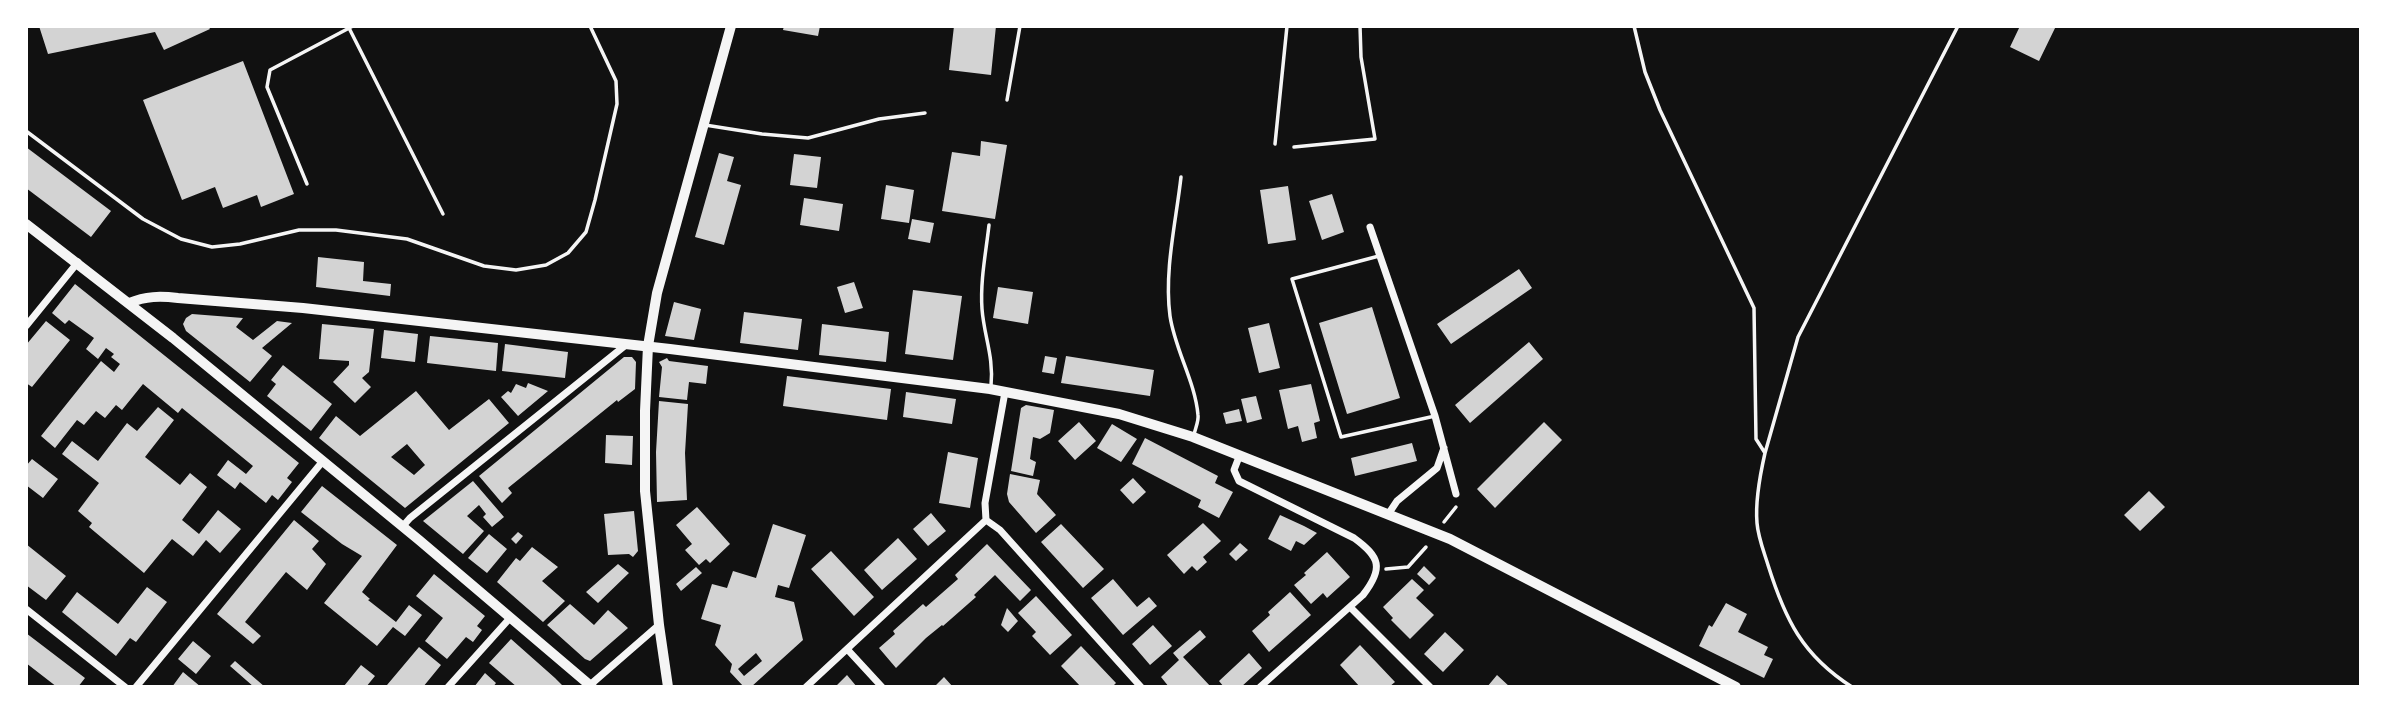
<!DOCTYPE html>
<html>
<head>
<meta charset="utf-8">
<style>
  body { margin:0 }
  #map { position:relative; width:2387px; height:713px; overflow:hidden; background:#111; font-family:Barlow,sans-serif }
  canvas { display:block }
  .frame { position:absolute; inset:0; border:28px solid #fff; pointer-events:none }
</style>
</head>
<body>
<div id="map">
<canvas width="2387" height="713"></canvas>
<div class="frame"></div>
</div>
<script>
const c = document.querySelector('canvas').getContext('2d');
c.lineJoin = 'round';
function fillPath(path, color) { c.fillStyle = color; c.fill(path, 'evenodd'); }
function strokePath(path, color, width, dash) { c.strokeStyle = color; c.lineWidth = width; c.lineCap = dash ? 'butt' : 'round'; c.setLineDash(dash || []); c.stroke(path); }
fillPath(new Path2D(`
  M39 26H208L210 29 164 50 155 32 48 54Z
  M784 26H820L818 36 783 30Z
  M954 26H996L991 75 949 70Z
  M2020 26H2056L2039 61 2010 47Z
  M243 61 294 194 261 207 257 195 223 208 215 187 182 200 143 100Z
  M981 141 1007 145 995 219 942 211 952 152 980 156Z
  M26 147 111 211 91 237 26 188Z
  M719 153 734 157 727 181 741 185 724 245 695 237Z
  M794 154 821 157 817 188 790 185Z
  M886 185 914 190 909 223 881 219Z
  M1288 186 1296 240 1268 244 1260 190Z
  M1332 194 1344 232 1322 240 1309 201Z
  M804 198 843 204 839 231 800 225Z
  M912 219 934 223 930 243 908 239Z
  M318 257 364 262 363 281 391 284 390 296 316 287Z
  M1519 269 1532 288 1451 344 1437 324Z
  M854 282 863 308 845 313 837 287Z
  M75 284 299 463 287 478 292 482 278 500 272 495 266 503 240 482 235 489 217 475 228 460 246 474 253 466 182 408 178 413 143 384 122 410 116 405 105 418 96 411 84 425 77 420 55 448 41 436 101 361 114 372 120 364 111 357 114 354 106 348 98 359 86 349 94 338 69 320 65 324 52 313Z
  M998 287 1033 292 1028 324 993 318Z
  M913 290 962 296 953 360 905 354Z
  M674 302 701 309 694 340 665 336Z
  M1372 307 1400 398 1347 414 1319 323Z
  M744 312 802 319 798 350 740 343Z
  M192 314 243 318 236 327 253 340 277 321 292 323 262 348 272 356 250 382 186 331 183 324 186 318Z
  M46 321 70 340 32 387 26 383V345Z
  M1269 323 1280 368 1259 373 1248 328Z
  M322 324 374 329 369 372 362 378 371 387 355 403 333 382 349 365V361L319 359Z
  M822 324 889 332 886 362 819 355Z
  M384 330 418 334 415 362 381 358Z
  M430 336 498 343 496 371 427 363Z
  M1529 342 1543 359 1470 423 1455 405Z
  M505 344 568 352 565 378 502 371Z
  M1045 356 1057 358 1054 374 1042 372Z
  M1066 356 1154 370 1150 396 1061 383Z
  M624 357H632L636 362 635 389 618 402 617 400 508 488 512 493 502 503 479 476Z
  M667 358 669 361 708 366 706 384 689 382 687 400 659 397 662 367 659 362Z
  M283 365 332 404 311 431 267 396 276 384 271 380Z
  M787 376 891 389 887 420 783 406Z
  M528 383 548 391 518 416 501 397 508 391 511 393 516 384 526 388Z
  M1311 384 1320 421 1314 423 1317 438 1302 442 1298 426 1288 429 1279 390Z
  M416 391 449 430 489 399 509 423 405 508 319 438 336 416 360 436ZM407 444 425 465 414 475 391 457Z
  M906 392 956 399 952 424 903 417Z
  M1256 396 1262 419 1247 423 1241 399Z
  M659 401 688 404 685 453 687 500 657 502 656 452Z
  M1026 405 1054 410 1050 433 1040 439 1033 437 1030 459 1036 462 1033 476 1011 471 1021 408Z
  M158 407 174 420 145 457 180 485 190 473 207 487 182 520 199 534 218 510 241 529 220 553 206 540 193 556 172 539 144 573 89 527 92 523 78 511 99 483 62 454 72 441 98 461 127 423 137 431Z
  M1239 409 1242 421 1226 424 1223 413Z
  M1079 422 1096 441 1075 460 1058 441Z
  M1544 422 1562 440 1495 508 1477 489Z
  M1112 424 1137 439 1121 462 1097 448Z
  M606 435 633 436 632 465 605 463Z
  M1145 438 1218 476 1215 483 1233 492 1219 518 1198 507 1201 500 1132 464Z
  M1412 443 1417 461 1355 476 1351 458Z
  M948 452 978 458 970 508 939 503Z
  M32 459 58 479 43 498 26 485V466Z
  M1010 474 1040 480 1037 494 1056 515 1036 533 1009 502 1007 494Z
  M1133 478 1146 492 1133 504 1120 490Z
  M473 481 504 517 492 527 483 517 486 514 479 505 467 516 484 531 463 554 423 521Z
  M322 486 397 545 362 592 370 599 368 600 396 622 409 605 422 615 405 636 393 627 377 646 324 603 362 556 342 544 301 512Z
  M2149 491 2165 507 2140 531 2124 515Z
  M697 507 730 544 710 563 706 559 699 565 685 550 692 544 676 525Z
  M634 511 638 551 633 557 629 554 608 555 604 514Z
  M931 513 946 531 928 546 913 529Z
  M1280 515 1304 526 1317 533 1304 545 1296 541 1291 551 1268 539Z
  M294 520 319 541 312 549 326 564 307 590 286 572 245 622 261 636 253 644 217 614Z
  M1203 523 1221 541 1203 557 1207 562 1197 571 1192 566 1184 574 1167 555Z
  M773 524 806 535 789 588 778 585 775 597 794 602 803 640 751 687H744L730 672 732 664 715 645 721 625 701 619 712 584 727 588 733 571 756 578ZM756 653 762 661 744 676 738 669Z
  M1061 524 1104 569 1083 588 1041 542Z
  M518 532 523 536 516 544 511 539Z
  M489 534 507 549 487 573 468 558Z
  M898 538 917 559 882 590 864 570Z
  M1240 543 1248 550 1236 561 1229 554Z
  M26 544 66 576 46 600 26 585Z
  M987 544 1031 590 1020 601 995 575 974 595 976 597 943 626 942 625 926 638 896 668 879 648 895 634 893 631 923 604 926 607 958 579 955 575Z
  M532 547 558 567 542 581 565 601 543 622 497 582 516 558 520 561Z
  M831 551 874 597 854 616 811 569Z
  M1327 552 1350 577 1327 598 1323 593 1311 604 1294 585 1306 575 1304 573Z
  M618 564 629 573 598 603 586 592Z
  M1424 566 1436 578 1429 585 1417 574Z
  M696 567 702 573 681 591 676 584Z
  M434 574 485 616 477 626 482 630 473 642 466 637 447 659 425 641 443 618 416 596Z
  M1113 579 1137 607 1149 597 1157 606 1123 635 1091 598Z
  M1412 579 1424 590 1416 598 1434 615 1410 639 1391 620 1393 618 1383 607Z
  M147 587 167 602 136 642 130 638 116 656 62 612 77 592 118 624Z
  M1290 592 1311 615 1269 652 1252 631 1270 615 1268 612Z
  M1036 596 1072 635 1050 655 1032 636 1036 632 1018 613Z
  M1726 603 1747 614 1738 632 1768 647 1764 655 1773 659 1764 678 1699 646 1709 625 1712 627Z
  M570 604 594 625 608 610 628 628 590 661 585 659 547 625Z
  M1007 608 1018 621 1008 632 1001 625Z
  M1153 625 1172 646 1150 665 1132 644Z
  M1200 630 1206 637 1183 657 1211 687H1169L1161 677 1179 660 1173 653Z
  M1445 632 1464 650 1443 672 1424 654Z
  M26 633 85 678 78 687H57L26 663Z
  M511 639 555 678 564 687H517L489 663Z
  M193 641 211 656 196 674 178 659Z
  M1360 645 1395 682 1389 687H1360L1340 665Z
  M1081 646 1116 683 1112 687H1081L1061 666Z
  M419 647 441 665 423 687H389L387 685Z
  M1249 653 1262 668 1241 687H1224L1219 681Z
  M235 661 265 687H254L230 666Z
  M361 665 375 676 366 687H346L344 686Z
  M183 672 201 687H172Z
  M485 673 496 683 493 687H474Z
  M847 675 857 687H835Z
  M1497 675 1510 687H1487Z
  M944 677 953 687H934Z`), '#d3d3d3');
strokePath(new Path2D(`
  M1007 100 1020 26
  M1275 144 1287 26
  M1294 147 1375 139 1361 57 1360 26
  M1444 522 1456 507
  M1386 569 1408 567 1426 547`), '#f5f5f5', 3.5);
strokePath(new Path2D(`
  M1634 26 1645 72 1660 110 1754 308 1756 439 1765 453C1760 475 1755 500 1757 523 1758 537 1764 552 1768 565 1785 619 1802 655 1852 687
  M349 28 443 214
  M705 125 762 134 808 138 879 119 925 113
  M26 131 143 219 181 239 212 247 240 244 299 230H336L407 239 484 266 516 270 546 265 568 253 586 232 595 200 617 104 616 81 590 26
  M1181 177C1176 222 1164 271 1170 316 1175 350 1195 381 1198 415 1199 421 1195 429 1194 435
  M307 184 267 87 270 70 353 26
  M989 225C986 252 980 281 982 309 984 336 994 357 991 386
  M1379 256 1292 279 1341 437 1435 416
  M1765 453 1798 337 1958 26`), '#f5f5f5', 3.5);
strokePath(new Path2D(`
  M1370 227 1435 416 1456 494
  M26 326 78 262
  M1239 457 1234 470 1239 481 1354 538C1380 557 1384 568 1363 595L1260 687
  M1389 513 1397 501 1437 468 1444 448
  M986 520 1000 530 1141 687
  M403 526 410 518 627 344
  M1350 607 1430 687
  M26 609 125 687
  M847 649 882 687
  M590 685 659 625
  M136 687 323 461
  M448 687 510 618
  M806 687 986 520 985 503 1005 392`), '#f5f5f5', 7);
strokePath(new Path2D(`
  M129 303C146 296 160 296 178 298L303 308 670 349 990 389 1119 414 1193 437 1450 539 1736 687`), '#f5f5f5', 10);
strokePath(new Path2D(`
  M26 224 173 338 419 540 592 687
  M668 687 659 625 645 491V411L648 346 657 293 731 26`), '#f5f5f5', 10);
</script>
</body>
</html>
